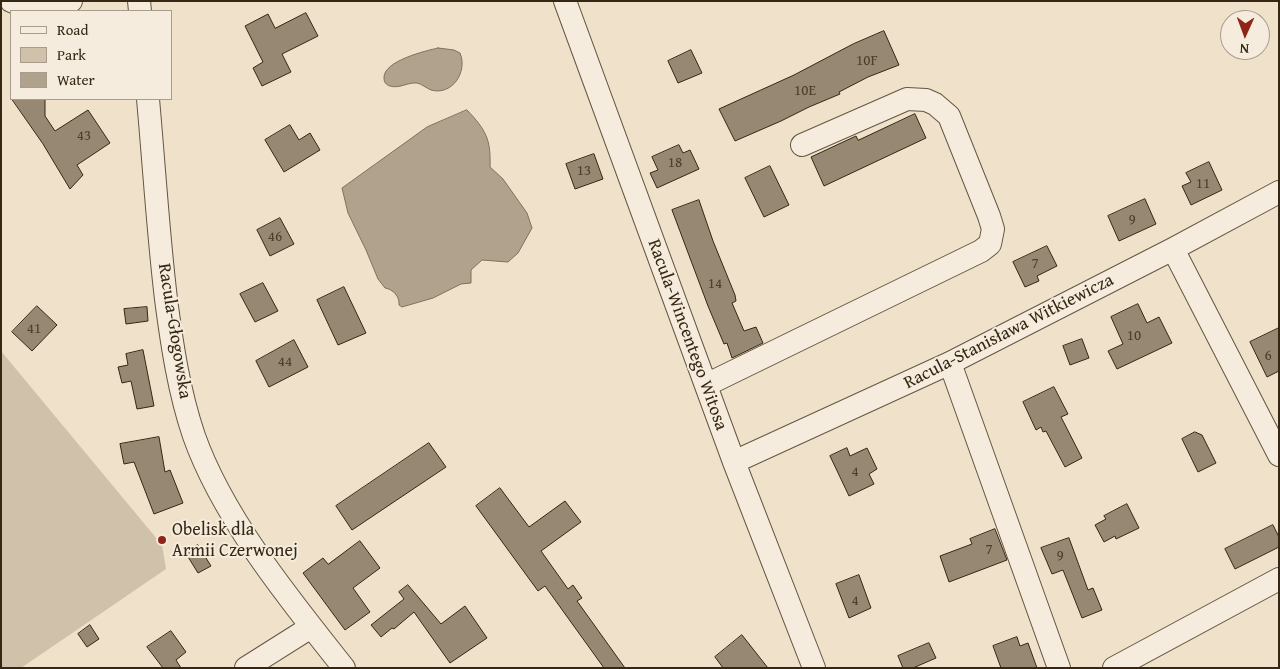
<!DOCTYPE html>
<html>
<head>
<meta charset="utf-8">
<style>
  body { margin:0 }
  #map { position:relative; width:1280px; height:669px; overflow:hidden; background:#f0e1ca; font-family:"Gentium Book Plus",serif }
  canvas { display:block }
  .frame { position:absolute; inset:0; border:2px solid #352713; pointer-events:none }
  .legend { position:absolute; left:10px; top:10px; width:162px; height:90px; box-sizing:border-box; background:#f5ecdd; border:1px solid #a89d8c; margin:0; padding:6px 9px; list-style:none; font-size:15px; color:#352713 }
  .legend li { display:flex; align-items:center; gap:10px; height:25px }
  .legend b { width:25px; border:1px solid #a89d8c }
  .north { position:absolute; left:1220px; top:10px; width:50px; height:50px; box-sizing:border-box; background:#f5ecdd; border:1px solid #a89d8c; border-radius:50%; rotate:182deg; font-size:14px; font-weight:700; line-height:20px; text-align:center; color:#352713 }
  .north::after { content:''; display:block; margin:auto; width:18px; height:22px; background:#8f2418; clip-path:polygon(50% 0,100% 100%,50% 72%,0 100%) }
</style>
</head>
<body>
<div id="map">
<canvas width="1280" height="669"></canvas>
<div class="frame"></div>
<ul class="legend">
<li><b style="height:6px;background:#f5ecdd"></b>Road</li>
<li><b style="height:14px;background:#d0c1ab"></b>Park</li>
<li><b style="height:14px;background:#b0a28c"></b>Water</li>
</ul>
<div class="north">N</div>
</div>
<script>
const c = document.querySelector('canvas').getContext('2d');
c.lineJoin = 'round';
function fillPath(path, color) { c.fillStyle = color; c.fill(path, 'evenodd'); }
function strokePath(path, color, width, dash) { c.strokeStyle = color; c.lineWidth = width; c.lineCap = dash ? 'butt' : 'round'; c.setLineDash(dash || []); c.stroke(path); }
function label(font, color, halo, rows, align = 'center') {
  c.font = font + ' "Gentium Book Plus",serif'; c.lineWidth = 4; c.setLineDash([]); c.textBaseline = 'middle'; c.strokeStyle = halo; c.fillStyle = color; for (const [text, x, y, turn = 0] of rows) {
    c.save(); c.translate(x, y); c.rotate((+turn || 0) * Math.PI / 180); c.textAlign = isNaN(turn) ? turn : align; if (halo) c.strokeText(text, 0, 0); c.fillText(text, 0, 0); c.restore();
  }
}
fillPath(new Path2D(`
  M1 351 162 545 166 569 21 668H1Z`), '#d0c1ab');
const water = new Path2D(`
  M438 48 454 50 460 53C468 72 452 96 431 90 426 88 422 84 417 83 408 82 399 89 390 86 386 85 384 82 384 78 383 61 425 51 438 48Z
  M467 110C486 130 491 139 490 167L503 179 527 213 532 228 518 253 508 262 482 260 471 270V283L461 284 433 298 402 307 399 305C400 297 393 289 385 288L378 279 366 250 348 213 342 188 427 127Z`);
fillPath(water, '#b0a28c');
strokePath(water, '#7f715c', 1);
const building = new Path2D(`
  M306 13 318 36 282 54 291 72 262 86 253 68 263 62 245 26 268 14 275 28Z
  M884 31 899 65 868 77 839 92 840 94 809 107 781 121 735 141 719 109 794 75 853 44Z
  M691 50 702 73 678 83 668 61Z
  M12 99H45V116L55 131 88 110 110 143 77 165 83 175 70 189 43 144Z
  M915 114 926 138 824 186 811 157 856 136 858 140Z
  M290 125 299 140 310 133 320 150 284 172 265 140Z
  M679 145 683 153 690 150 699 169 657 188 650 173 658 170 652 157Z
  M594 154 603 179 575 189 566 164Z
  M1209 162 1222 190 1191 205 1182 186 1191 182 1186 173Z
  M770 166 789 205 764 217 745 178Z
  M1145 199 1156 224 1119 241 1108 216Z
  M699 200 713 241 735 295 736 301 732 303 744 331 756 327 763 343 732 358 727 343 724 344 708 306 672 210Z
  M280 218 294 244 270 256 257 230Z
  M1047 246 1057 266 1037 276 1039 281 1025 287 1013 262Z
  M263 283 278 311 255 322 240 294Z
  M344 287 366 333 338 345 317 300Z
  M1138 304 1147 323 1159 317 1172 343 1117 369 1108 351 1123 344 1111 317Z
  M37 306 57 325 32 351 12 332Z
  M147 307 148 321 126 324 124 309Z
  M1279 328V371L1267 377 1250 342Z
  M1082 339 1089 358 1070 365 1063 346Z
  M294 340 308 367 269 387 256 361Z
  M143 350 154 406 137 409 131 381 122 383 118 367 128 365 126 354Z
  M1054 387 1068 414 1061 417 1082 458 1065 467 1046 431 1043 432 1041 427 1036 430 1023 402Z
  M1195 432 1202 435 1216 463 1198 472 1182 439Z
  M159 437 165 472 170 470 183 503 154 514 134 462 124 464 120 444Z
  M429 443 446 467 352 530 336 506Z
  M847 448 850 456 867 448 877 469 869 474 874 484 849 496 830 456Z
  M500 488 529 527 565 501 581 522 541 551 568 589 573 585 582 598 577 601 625 668H604L545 586 538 591 476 506Z
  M1127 504 1139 528 1116 539 1115 536 1104 542 1095 525 1106 519 1104 516Z
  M1273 525 1279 537V547L1235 569 1225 549Z
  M995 529 1007 560 949 582 940 556 972 544 970 539Z
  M1069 538 1088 590 1093 588 1102 610 1082 618 1063 570 1052 574 1041 548Z
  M360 541 380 568 353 588 370 612 345 630 303 573 323 558 328 564Z
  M198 545 211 566 198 573 185 552Z
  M859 575 871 608 849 618 836 584Z
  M408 585 441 624 465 606 487 638 450 663 414 612 394 629 392 628 381 637 371 625 404 599 399 592Z
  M90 625 99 639 87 647 78 634Z
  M171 631 186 652 176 660 181 668H163L147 647Z
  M742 635 768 668H723L715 657Z
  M1017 637 1020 646 1028 643 1037 668H1001L993 646Z
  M929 643 936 658 913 668H903L898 656Z`);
fillPath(building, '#968872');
strokePath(building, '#352713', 1);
const minor = new Path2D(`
  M11 1 32 10 63 8 71 1
  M139 1 140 11
  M565 1 734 462 814 668
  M148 99C154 165 158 232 166 299 172 345 179 392 194 436 223 518 290 600 344 668
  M1173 249 1279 455
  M950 363 1059 668
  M706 385 981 251 990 244 993 229 989 216 949 116 935 104 926 100 907 99 802 145
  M734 462 950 363 1173 249 1279 192
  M246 668 311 627
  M1114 668 1279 579`);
strokePath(minor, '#645641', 24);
strokePath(minor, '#f5ecdd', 22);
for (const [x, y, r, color] of [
  [162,540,5,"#8f2418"]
]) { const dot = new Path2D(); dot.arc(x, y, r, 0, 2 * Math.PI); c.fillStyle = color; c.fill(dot); strokePath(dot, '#f5ecdd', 2); }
label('15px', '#4d3f2b', null, [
  ["10F",867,61],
  ["10E",805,91],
  ["43",84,136],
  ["18",675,163],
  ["13",584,171],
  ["11",1203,184],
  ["9",1132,220],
  ["46",275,237],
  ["7",1035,264],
  ["14",715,284],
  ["41",34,329],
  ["10",1134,336],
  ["6",1268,356],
  ["44",285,362],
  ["4",855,472],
  ["7",989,550],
  ["9",1060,556],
  ["4",855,601]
]);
label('18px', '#352713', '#f5ecdd', [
  ["Racula-Głogowska",174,331,81],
  ["Racula-Stanisława Witkiewicza",1009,332,-27],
  ["Racula-Wincentego Witosa",687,335,70]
]);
label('18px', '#352713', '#f5ecdd', [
  ["Obelisk dla",172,530],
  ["Armii Czerwonej",172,551]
], 'left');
</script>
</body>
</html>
